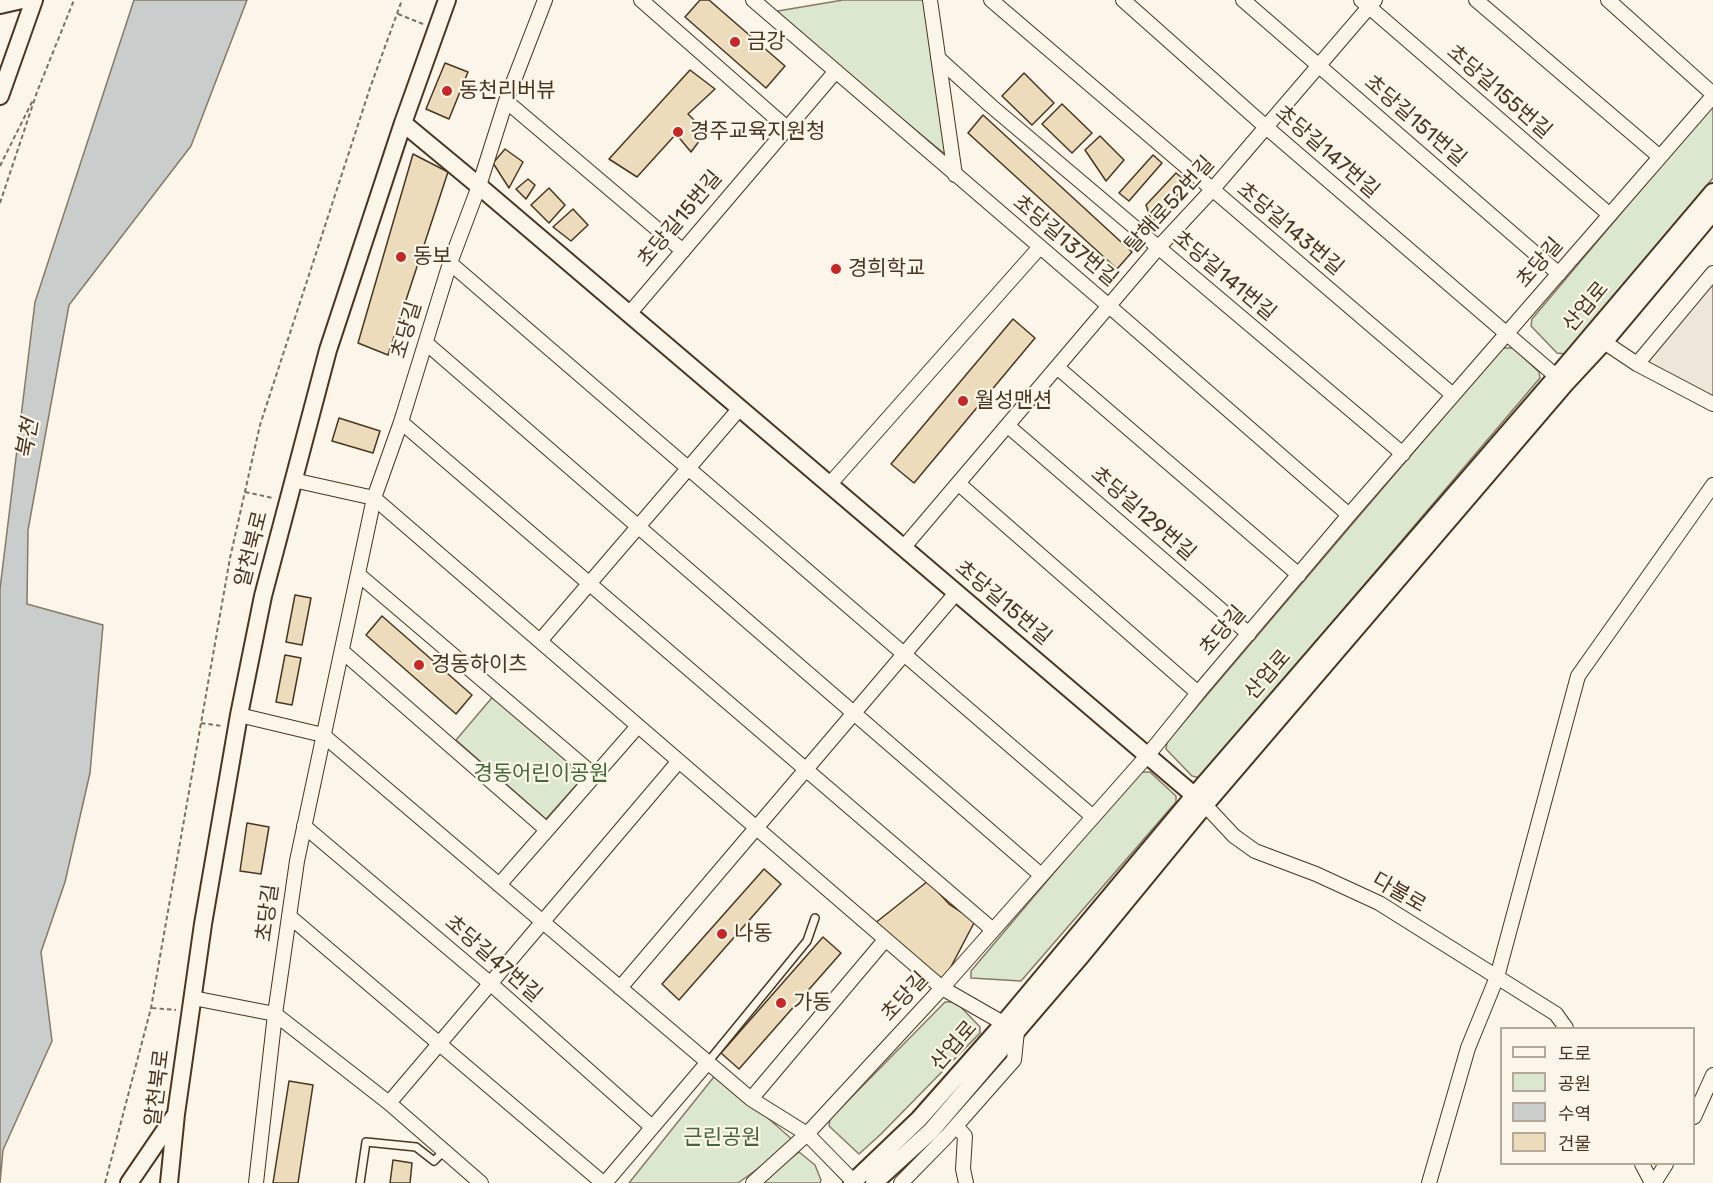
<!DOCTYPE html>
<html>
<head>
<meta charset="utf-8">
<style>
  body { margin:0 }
  #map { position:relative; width:1713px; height:1183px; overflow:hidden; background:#fbf6e9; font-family:Rubik,"Noto Sans KR",sans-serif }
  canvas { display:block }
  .legend { position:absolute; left:1500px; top:1027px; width:195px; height:138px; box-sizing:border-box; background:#fbf6e9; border:2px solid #b4a999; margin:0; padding:8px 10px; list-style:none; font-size:18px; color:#4a3520 }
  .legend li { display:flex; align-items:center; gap:12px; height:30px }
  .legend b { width:30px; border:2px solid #b4a999 }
</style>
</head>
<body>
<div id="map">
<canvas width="1713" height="1183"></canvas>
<ul class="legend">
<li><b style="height:8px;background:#fbf6e9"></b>도로</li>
<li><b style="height:16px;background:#dce7d0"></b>공원</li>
<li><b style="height:16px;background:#c9cecd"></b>수역</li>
<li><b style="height:16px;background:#ecdcbc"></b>건물</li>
</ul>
</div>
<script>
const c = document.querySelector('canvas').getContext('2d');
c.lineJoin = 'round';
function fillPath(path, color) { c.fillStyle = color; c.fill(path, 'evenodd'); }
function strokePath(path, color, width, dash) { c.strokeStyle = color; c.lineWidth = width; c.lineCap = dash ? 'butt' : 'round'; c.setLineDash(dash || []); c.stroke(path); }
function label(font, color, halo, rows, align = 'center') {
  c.font = font + ' Rubik,"Noto Sans KR",sans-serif'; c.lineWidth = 4.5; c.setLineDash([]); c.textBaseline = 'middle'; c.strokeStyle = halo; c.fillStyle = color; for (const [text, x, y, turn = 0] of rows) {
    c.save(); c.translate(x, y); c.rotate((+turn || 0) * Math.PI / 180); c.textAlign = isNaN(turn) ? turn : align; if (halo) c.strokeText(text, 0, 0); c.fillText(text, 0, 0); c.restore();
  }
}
const green = new Path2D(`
  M843 0H926L946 155 772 12Z
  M1713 104V178L1565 354 1557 353 1531 326 1532 319Z
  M1502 348H1513L1539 372 1540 378 1200 778 1192 776 1166 749 1167 742Z
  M496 693 587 773 546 819 456 740Z
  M1139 772H1150L1176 796V802L1021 981 971 978V971Z
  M945 1002H956L980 1027V1033L881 1134 859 1154 829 1126 830 1119Z
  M717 1073 795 1142 738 1183H629Z
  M799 1152 815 1165 821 1180 820 1183H759Z`);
fillPath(green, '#dce7d0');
strokePath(green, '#887966', 1.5);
const parking = new Path2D(`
  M1713 274V404L1637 364Z`);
fillPath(parking, '#ede7d9');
strokePath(parking, '#887966', 1.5);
const water = new Path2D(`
  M134 0H247L191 146 69 305 28 530 27 604 103 625 90 773 65 882 41 952 52 1041 3 1150 0 1183V589L35 302Z`);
fillPath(water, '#c9cecd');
strokePath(water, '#887966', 1.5);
const building = new Path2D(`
  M700 0H709L785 66 766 88 685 17Z
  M445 63 468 72 449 119 426 109Z
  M690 70 715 89 688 114 706 132 691 152 676 134 637 177 609 159Z
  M1024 73 1054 103 1032 125 1002 96Z
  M1062 104 1092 133 1072 153 1042 124Z
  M983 115 1132 252 1117 269 968 133Z
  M1100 136 1124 160 1106 181 1085 150Z
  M505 149 523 162 509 188 493 163Z
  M413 154 448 172 388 355 358 343Z
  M1153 155 1162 163 1129 201 1119 193Z
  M1176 173 1188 183 1152 222 1146 205Z
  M528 179 535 185 526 199 516 189Z
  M549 188 565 205 549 223 531 205Z
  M573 209 588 225 571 241 553 227Z
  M1013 319 1035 338 914 483 891 464Z
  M339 418 380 431 373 453 332 441Z
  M295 595 311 598 302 645 286 642Z
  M382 616 472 695 456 714 366 635Z
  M285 655 301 658 292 705 276 702Z
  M247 823 269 827 261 874 240 871Z
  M764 869 781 884 679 1000 662 984Z
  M928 881 949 904 975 921 943 982 874 924Z
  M823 937 841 953 739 1069 721 1053Z
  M289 1081 313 1085 298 1183H273Z
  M393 1160 412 1163 410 1183H390Z`);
fillPath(building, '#ecdcbc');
strokePath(building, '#4a3520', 1.5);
const service = new Path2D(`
  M708 1062 807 941 815 918
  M360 1183 366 1142 416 1147 434 1161 444 1151`);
const minor = new Path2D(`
  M641 0 787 128
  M753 0 1109 306 1349 515
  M930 0 955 175
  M991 0 1453 395
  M1123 0 1266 127 1563 382
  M1243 0 1559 274
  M1361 0 1610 215
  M1476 0 1660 157
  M1608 0 1713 94
  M938 58 991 106 1403 454
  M506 101 683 251
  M450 263 1092 816
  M629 314 836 71
  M1604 342 1637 364 1713 404
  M426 343 1041 875
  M1637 364 1713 273
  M1058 368 1299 575
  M401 422 993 930
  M1008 426 1249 634
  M293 480 374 498 942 988 1017 1031 1014 1060 948 1135 901 1183
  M959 484 1198 693
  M829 485 1039 248
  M903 548 1158 248 1212 190 1375 0
  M359 575 594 775
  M540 641 740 408
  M343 652 547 830
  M239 715 323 735 751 1099 807 1134 855 1183
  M1205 805 1234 836 1255 851 1316 874 1379 903 1556 1014 1566 1028
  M304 826 491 984 652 1127
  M499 885 638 726
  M289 916 603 1183
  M620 988 956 593
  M193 998 275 1014 389 1103 481 1183
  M751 1099 885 940
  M389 1103 679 761
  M1694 1117 1713 1075
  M956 1126 965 1136 963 1169 966 1183
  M1642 1164 1652 1183
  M256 1183 275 1014 297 861 374 498 401 422 450 263 479 186 506 101 545 0
  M605 1183 708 1062
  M753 1183 807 1134 942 988 1147 756 1198 693 1349 515 1713 96
  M1429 1183 1468 1048 1497 977 1578 676 1713 485
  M1654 1183 1666 1164`);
const tertiary = new Path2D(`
  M0 5 22 0
  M0 96 34 0
  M403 123 479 186 1202 802
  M129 1183 174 1117
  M169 1183 176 1114 203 924 239 715 263 596 328 350 403 123 447 0
  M852 1183 919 1119 1004 1023 1194 796 1557 376 1713 192
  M874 1183 931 1131 1081 956 1205 805 1565 384 1604 342 1713 212`);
strokePath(service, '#4a3520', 10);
strokePath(minor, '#4a3520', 16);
strokePath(tertiary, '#4a3520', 20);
strokePath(new Path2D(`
  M398 14 423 24
  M0 166 33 100
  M0 203 37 92 74 0
  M245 492 273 498
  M201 723 222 726
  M152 1008 176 1010
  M105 1183 151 1008 230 558 260 425 370 88 402 0`), '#7f6f5c', 2, [4.5, 3]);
strokePath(service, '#fbf6e9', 7);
strokePath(minor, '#fbf6e9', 14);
strokePath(tertiary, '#fbf6e9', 16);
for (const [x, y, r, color] of [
  [735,42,6,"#c62828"],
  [447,91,6,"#c62828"],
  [678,132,6,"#c62828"],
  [401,257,6,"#c62828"],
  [836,269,6,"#c62828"],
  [963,401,6,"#c62828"],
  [419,665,6,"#c62828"],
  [722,934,6,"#c62828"],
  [781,1003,6,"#c62828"]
]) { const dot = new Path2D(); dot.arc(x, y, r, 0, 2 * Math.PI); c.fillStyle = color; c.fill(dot); strokePath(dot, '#fbf6e9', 2); }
label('21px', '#4a3520', '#fbf6e9', [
  ["금강",747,42],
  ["동천리버뷰",459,91],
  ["경주교육지원청",690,132],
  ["동보",413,257],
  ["경희학교",848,269],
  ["월성맨션",975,401],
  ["경동하이츠",431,665],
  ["나동",734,934],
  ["가동",793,1003]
], 'left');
label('21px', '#4a3520', '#fbf6e9', [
  ["초당길155번길",1499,92,41],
  ["초당길151번길",1415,121,41],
  ["초당길147번길",1327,152,41],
  ["탈해로52번길",1170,205,-48],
  ["초당길15번길",680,219,-50],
  ["초당길143번길",1290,229,40],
  ["초당길137번길",1065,241,40],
  ["초당길",1540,263,-49],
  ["초당길141번길",1224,276,40],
  ["산업로",1586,307,-50],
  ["초당길",407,330,-73],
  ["초당길129번길",1143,514,41],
  ["알천북로",252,549,-76],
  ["초당길15번길",1003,603,40],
  ["초당길",1223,631,-49],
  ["산업로",1268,675,-49],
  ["다불로",1399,893,30],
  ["초당길",268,913,-82],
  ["초당길47번길",493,959,41],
  ["초당길",905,997,-47],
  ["산업로",954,1046,-49],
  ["알천북로",158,1088,-83]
]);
label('21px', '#436837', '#fbf6e9', [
  ["경동어린이공원",541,774],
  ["근린공원",722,1138]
]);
label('italic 22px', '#4a3520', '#fbf6e9', [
  ["북천",28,439,-80]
]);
</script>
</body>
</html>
